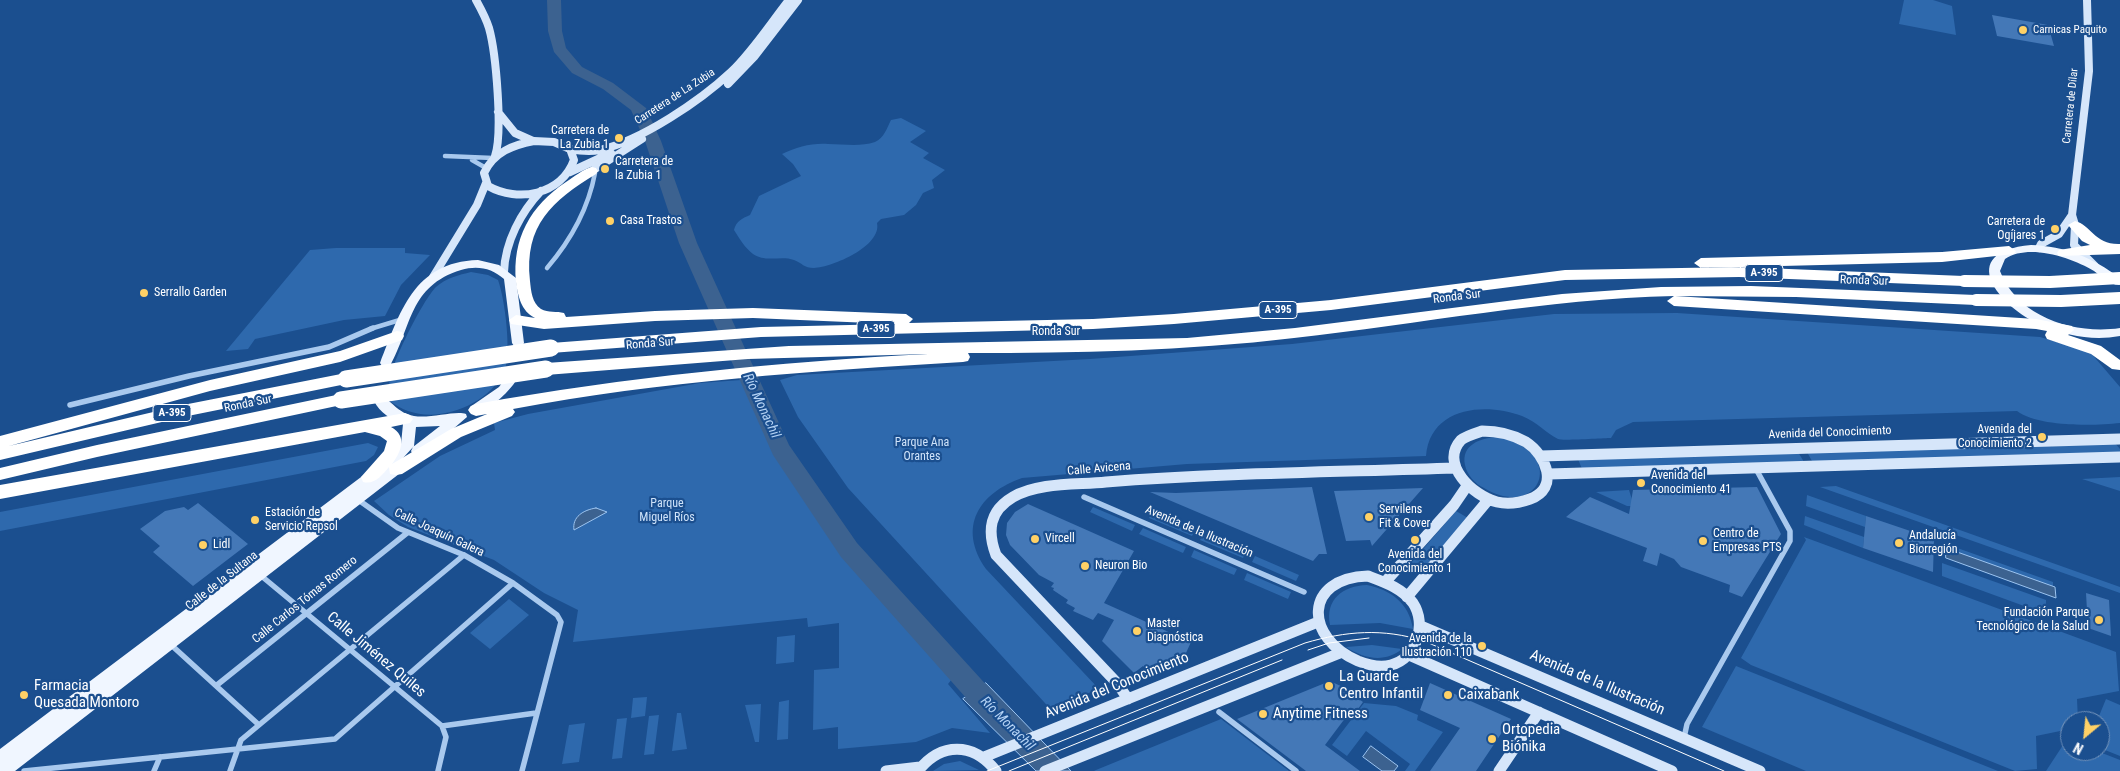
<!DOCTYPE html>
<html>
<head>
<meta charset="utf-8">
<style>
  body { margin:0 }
  #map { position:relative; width:2120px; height:771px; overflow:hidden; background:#1b4f8f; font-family:"Roboto Condensed",sans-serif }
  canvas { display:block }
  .north { position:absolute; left:2060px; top:711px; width:50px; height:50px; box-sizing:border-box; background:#1b4f8f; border:1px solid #7695bc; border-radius:50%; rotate:208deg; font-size:14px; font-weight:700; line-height:20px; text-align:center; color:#fff }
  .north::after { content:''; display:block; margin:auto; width:18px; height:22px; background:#ffd166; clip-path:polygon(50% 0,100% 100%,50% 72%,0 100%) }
</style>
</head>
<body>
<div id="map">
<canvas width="2120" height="771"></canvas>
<div class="north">N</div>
</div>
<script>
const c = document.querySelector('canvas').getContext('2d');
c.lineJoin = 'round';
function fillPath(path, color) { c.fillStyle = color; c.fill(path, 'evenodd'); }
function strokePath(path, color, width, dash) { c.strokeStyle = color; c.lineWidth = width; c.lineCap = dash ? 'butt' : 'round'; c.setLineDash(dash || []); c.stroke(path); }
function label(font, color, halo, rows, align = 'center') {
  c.font = font + ' "Roboto Condensed",sans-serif'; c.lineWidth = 4.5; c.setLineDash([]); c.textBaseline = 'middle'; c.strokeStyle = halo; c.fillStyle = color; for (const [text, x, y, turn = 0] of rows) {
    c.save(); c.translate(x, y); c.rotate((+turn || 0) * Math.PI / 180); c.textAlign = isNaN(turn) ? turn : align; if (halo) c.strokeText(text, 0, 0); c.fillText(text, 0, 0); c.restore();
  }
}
fillPath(new Path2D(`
  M1904 0H1933L1952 6 1956 35 1899 24Z
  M901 118 926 131 910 142 929 153 923 158 945 170 932 180 934 188 923 193 916 205 904 215 881 219 877 223C882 246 833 267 814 268 804 268 802 263 794 260 781 255 766 263 753 254 745 248 739 238 734 230 736 221 743 218 750 215L759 196 801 176 793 164 782 154C797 147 811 143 828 144 843 144 860 147 875 142 884 138 887 128 891 120Z
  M336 248H405V253L430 255 401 285 385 316 344 320 255 339 248 349 226 351 310 250Z
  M471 272 488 275 498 280C505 299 512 354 504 372 488 404 442 423 408 411 402 409 396 405 391 402 389 394 388 387 390 379 393 360 423 300 436 287 446 278 459 275 471 272Z
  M1677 313 2040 337 2090 352 2120 387V423C2092 426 2039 427 2017 411L1633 422 1616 430 1611 438C1603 438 1562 441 1558 439 1546 433 1537 422 1522 416 1485 402 1430 407 1426 456L1187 464 1022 478C979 493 957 527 986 569L1099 689 1073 699 1055 714 848 488 798 417 780 380 797 375 1090 359 1292 344 1554 314Z
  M741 380C753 403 763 429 776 451 824 534 890 606 952 679L948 684 990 733 952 728 916 742 838 749V727L813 730 814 670 839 668V623L808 627 807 618 573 642 578 610 544 593 494 560 408 527 389 515 374 501 440 456 495 430 494 423 528 414 700 383Z
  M1497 437C1569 451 1541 522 1484 488 1475 484 1467 475 1465 465 1461 445 1480 438 1497 437Z
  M2114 442 2120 449V453L1813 463 1807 452Z
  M368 443 378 447 374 455 366 461 0 531V512Z
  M1798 452 1804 462 1582 469 1578 459Z
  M2120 477V491L2082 479Z
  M1836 486 2120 587V593L1820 487Z
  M1629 490 1634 506H1627L1596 492Z
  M1807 495 1866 516 1865 527 1806 506Z
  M1093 507 1135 525 1132 531 1090 512Z
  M1456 511 1468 518 1423 571 1411 563Z
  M1153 512 1195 530 1192 536 1149 518Z
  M1805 516 1864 537 1863 548 1804 525Z
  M1143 528 1186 547 1183 553 1139 534Z
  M1203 534 1246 552 1243 558 1200 540Z
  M1804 537 2116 652 2119 691 2077 699 2078 721H2070V729L2036 736 2037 769 2015 771 1751 665 1741 658 1806 540Z
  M1946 544 2053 582V587L1946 548Z
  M1194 550 1237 569 1234 575 1191 557Z
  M1255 556 1299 575 1296 581 1252 562Z
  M1942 563 2046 600V614L1942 576Z
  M1247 573 1291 592 1288 599 1244 580Z
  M1367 585C1391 590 1409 603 1413 629L1380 623 1330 625C1325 599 1343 586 1367 585Z
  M509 599 529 615 490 649 470 633Z
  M795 635 794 662 776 664 777 637Z
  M1372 645 1402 649C1385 663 1364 659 1346 647Z
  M1736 666 1998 771H1806L1702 727Z
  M647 697 645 716 631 718 633 698Z
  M2106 699 2120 705V756L2100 748V721H2097Z
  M789 700 788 739 777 740 779 702Z
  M1364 703 1396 706 1418 715 1417 720 1443 732 1415 771H1405L1410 764 1366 731 1347 756 1332 745Z
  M761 704 759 742H755L745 705Z
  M677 713H681L687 749 672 751Z
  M659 715 654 754 644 755 649 716Z
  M627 718 622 758 612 759 617 719Z
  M1221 719 1289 771H1094L1096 770Z
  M585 723 579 762 562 764 569 725Z
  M2067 739 2070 741V751H2097L2120 760V771H2046Z
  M960 761 979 770 933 771 944 764Z`), '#2e69ad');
const water = new Path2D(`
  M596 508 607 512 574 530C572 517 583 510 596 508Z
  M1946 548 2055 587 2056 598 1946 558Z
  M986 683 1071 771H1036L963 699Z
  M1371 746 1398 766 1394 771H1382L1363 757Z`);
fillPath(water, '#3c6290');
strokePath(water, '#9cc4f0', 1);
fillPath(new Path2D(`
  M547 0H561L562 31 566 48 582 67 613 83 646 108 661 141 697 243 789 445 857 543 1001 701 1004 709 1001 717 992 721 983 717 841 557 773 455 679 243 645 141 631 110 603 89 572 73 554 52 548 31Z`), '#3c6290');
fillPath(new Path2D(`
  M1992 15 2048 25 2054 46 1997 36Z
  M1312 487 1327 554H1319L1313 561 1150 492 1176 493Z
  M1757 487 1781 534 1742 597 1729 592 1730 585 1681 567 1674 559 1660 553 1657 566 1643 561 1647 548 1566 517 1590 497 1629 514 1633 490Z
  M1423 488 1372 546 1370 540 1346 541 1334 491Z
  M198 503 248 544 193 586 153 552 160 546 140 529 165 511 184 507 188 510Z
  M1028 504 1134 551 1104 603 1191 642 1186 653 1146 669 1143 666 1134 673 1102 641 1114 620 1098 613 1093 620 1073 611 1075 608 1066 603 1068 600 1053 590 1054 588 1051 587 1054 583 1039 575 1010 545 1006 535 1007 523 1015 512Z
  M1866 516 1934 539 1933 572 1863 548Z
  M2086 593 2109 600 2111 636 2088 628Z
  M1330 681 1362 696 1359 699 1363 702 1353 716 1349 713 1325 745 1360 771H1306L1237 719Z
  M1430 683 1511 719 1476 771H1430L1460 728 1420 710Z`), '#4478b7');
strokePath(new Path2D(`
  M445 156 493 158
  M472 160 486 168
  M547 268C571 240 588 210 595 173L593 171
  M370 329 403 319`), '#a9c9ee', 4.5);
strokePath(new Path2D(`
  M70 405 189 376 329 347 373 328
  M1084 497 1304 592
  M357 499 398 528 464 555 513 583 557 615 561 622 522 771
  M259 574 442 726 446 737 438 771
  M169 643 259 725 241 740 230 771
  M217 685 407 533
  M1219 712 1296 771
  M259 725 464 555
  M442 726 536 713
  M1684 738 1687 724 1790 541V531L1756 469
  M24 771 335 739 513 583
  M154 771 160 757`), '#a9c9ee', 5.5);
strokePath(new Path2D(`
  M476 0C481 9 486 18 489 28 496 53 503 133 495 156
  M2087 0 2089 71 2072 215 2075 225 2074 245 2095 266
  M728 84 754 57 798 0
  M498 112 515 133 533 141
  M534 141 554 142 570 149 574 160C561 195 518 203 488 186L484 173C494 152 513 145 534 141Z
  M570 149C580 151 590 152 600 150 642 140 700 101 731 72 753 51 770 24 789 0
  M592 171 642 139
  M570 172 611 153
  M2039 248 2041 244 2059 234 2072 215
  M504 272C505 242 521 212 541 191
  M433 277 477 205 486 183`), '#d6e6fa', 8);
strokePath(new Path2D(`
  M1482 431C1498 431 1512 434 1526 442 1546 455 1560 488 1530 499 1519 503 1509 505 1497 502 1473 496 1439 464 1461 440 1466 436 1476 433 1482 431Z
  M1541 456 2120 439
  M1549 474 2120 457
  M1368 576C1384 582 1402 588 1413 603 1427 624 1417 658 1391 665 1380 668 1368 665 1358 661 1304 638 1303 578 1368 576Z
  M1386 581 1454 505 1467 486
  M1407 597 1489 499
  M1421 626 1760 771
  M1409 655 1672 771
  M1128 699 1117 683 996 555C987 531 989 511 1013 497 1039 482 1077 485 1106 482 1222 473 1339 472 1455 468
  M984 757 1318 622
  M886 771 920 767
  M918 771C941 742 973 742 996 771
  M1045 771 1340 653
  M1499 771 1539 712`), '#d6e6fa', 11);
fillPath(new Path2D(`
  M2031 245C2065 246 2093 258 2120 278V285C2111 286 2101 276 2094 271 2072 258 2029 243 2005 259L2000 271C2017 317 2075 335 2120 328V336C2093 341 2067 336 2041 325 1999 307 1954 252 2031 245Z
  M478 260 499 265 516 278 524 343 522 346H514L512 343 504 279C492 268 477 265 461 270 409 286 412 326 390 366H382L380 363C400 313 413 262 478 260Z
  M509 377 515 382C509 392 483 417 470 413L469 410 470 407 499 387 505 379Z
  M380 396C392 400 397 413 414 416 430 419 456 410 466 414L467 417 423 455H413L411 451 413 447 440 426 416 427 414 446 403 458 408 459 410 463 408 467 15 771H0V749L381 462 401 444 403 424C391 419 380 413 374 401L376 398Z`), '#f0f6ff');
fillPath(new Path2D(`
  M592 167 596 168 598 171 596 174C552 201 524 225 530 281 531 291 532 303 541 309 548 313 557 311 564 313L566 317 655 311 753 308 906 314 913 319 909 323 1093 319 1174 314 1331 300 1565 270 1739 267 1964 276 1971 281 1964 286 1739 277 1565 280 1331 310 1174 324 1093 329 761 337 551 353 546 352 544 348 546 344 551 343 761 327 894 324 753 318 655 321 544 329 511 324 509 320 516 315 535 318C521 311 518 296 516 282 512 239 530 206 566 182 574 177 583 169 592 167Z
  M2075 221C2091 225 2095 245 2120 244V254L2059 256 2057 253 2059 250 2090 245 2082 241 2068 225Z
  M2009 246 2016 251 2014 254 1942 262 1701 268 1694 263 1701 258 1942 252Z
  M1751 286 1976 295 1983 300 1976 305 1796 297 1675 296 2036 319 2072 326 2074 330 2068 335 2101 346 2120 360V370L2112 369 2091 354 2047 339 2045 335 2047 331 2036 329 1674 306 1667 301 1674 296C1546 299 1420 324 1294 338 1185 351 1077 353 968 353L970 357 968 361 963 362C812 371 661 381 513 409L515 412 512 416 461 437 402 474 396 475 390 474 389 467C382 475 375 485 363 482L361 477 384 451 387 441 380 436 365 432 0 499V485L405 413 410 415 413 419 410 423 391 427C408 436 401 452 392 464L451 429 487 414 476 416 471 414 468 410 471 406 476 404C626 377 776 362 928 354L748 359 546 375 541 373 539 369 541 365 546 363 789 346 1187 338 1295 328 1562 294 1661 287Z
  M397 331 402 332 404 336 402 340 340 362 210 391 9 446 183 405 346 373 351 375 353 379 351 383 183 417 0 460V436L210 380 340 351Z
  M341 394 346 396 349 400 346 404 97 457 0 480V468L97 445Z`), '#fff');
strokePath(new Path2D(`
  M1308 650 1329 643 1369 638
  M987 771 1305 643C1346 631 1383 628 1424 641L1724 771
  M1009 771 1282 660`), '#fff', 1);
strokePath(new Path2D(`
  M1964 281 2050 282 2120 278
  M1976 300 2061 301 2120 298`), '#fff', 12);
strokePath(new Path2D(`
  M346 379 551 348
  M341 400 546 369`), '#fff', 17);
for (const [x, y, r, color] of [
  [2023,30,5,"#ffd166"],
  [619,138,5,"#ffd166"],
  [605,169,5,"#ffd166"],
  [610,221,5,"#ffd166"],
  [2055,229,5,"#ffd166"],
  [144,293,5,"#ffd166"],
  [2042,437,5,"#ffd166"],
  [1641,483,5,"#ffd166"],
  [1369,517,5,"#ffd166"],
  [255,520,5,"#ffd166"],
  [1035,539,5,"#ffd166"],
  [1415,540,5,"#ffd166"],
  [1703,541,5,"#ffd166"],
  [1899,543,5,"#ffd166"],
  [203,545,5,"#ffd166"],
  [1085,566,5,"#ffd166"],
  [2099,620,5,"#ffd166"],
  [1137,631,5,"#ffd166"],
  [1482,646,5,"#ffd166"],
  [1329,686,5,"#ffd166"],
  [24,695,5,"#ffd166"],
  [1448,695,5,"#ffd166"],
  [1263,714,5,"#ffd166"],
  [1492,739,5,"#ffd166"]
]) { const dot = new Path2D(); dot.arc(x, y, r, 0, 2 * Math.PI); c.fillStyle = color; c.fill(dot); strokePath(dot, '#1b4f8f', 2); }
label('11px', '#fff', '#1b4f8f', [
  ["Carnicas Paquito",2033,30]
], 'left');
label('11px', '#fff', '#1b4f8f', [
  ["Carretera de La Zubia",675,97,-33],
  ["Carretera de Dílar",2071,106,-84]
]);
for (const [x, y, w] of [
  [1764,273,38],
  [1278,310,38],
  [876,329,38],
  [172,413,38]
]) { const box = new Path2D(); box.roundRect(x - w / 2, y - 8.5, w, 17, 4); c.fillStyle = '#1b4f8f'; c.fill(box); strokePath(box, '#fff', 1); }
label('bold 11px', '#fff', null, [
  ["A-395",1764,273],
  ["A-395",1278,310],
  ["A-395",876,329],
  ["A-395",172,413]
]);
label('12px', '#fff', '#1b4f8f', [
  ["Carretera de",609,131,"right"],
  ["La Zubia 1",609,145,"right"],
  ["Carretera de",615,162],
  ["la Zubia 1",615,176],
  ["Casa Trastos",620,221],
  ["Carretera de",2045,222,"right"],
  ["Ogíjares 1",2045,236,"right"],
  ["Serrallo Garden",154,293],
  ["Avenida del",2032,430,"right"],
  ["Conocimiento 2",2032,444,"right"],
  ["Avenida del",1651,476],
  ["Conocimiento 41",1651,490],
  ["Servilens",1379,510],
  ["Fit & Cover",1379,524],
  ["Estación de",265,513],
  ["Servicio Repsol",265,527],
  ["Centro de",1713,534],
  ["Empresas PTS",1713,548],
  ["Andalucía",1909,536],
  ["Biorregión",1909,550],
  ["Vircell",1045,539],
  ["Lidl",213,545],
  ["Avenida del",1415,555,"center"],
  ["Conocimiento 1",1415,569,"center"],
  ["Neuron Bio",1095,566],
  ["Fundación Parque",2089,613,"right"],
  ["Tecnológico de la Salud",2089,627,"right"],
  ["Master",1147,624],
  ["Diagnóstica",1147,638],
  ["Avenida de la",1472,639,"right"],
  ["Ilustración 110",1472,653,"right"]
], 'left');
label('12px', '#fff', '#1b4f8f', [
  ["Ronda Sur",1864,281,2],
  ["Ronda Sur",1457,297,-7],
  ["Ronda Sur",1056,332],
  ["Ronda Sur",650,344,-5],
  ["Ronda Sur",248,404,-12],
  ["Avenida del Conocimiento",1830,433,-2],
  ["Calle Avicena",1099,469,-5],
  ["Avenida de la Ilustración",1199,532,23],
  ["Calle Joaquín Galera",439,533,25],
  ["Calle de la Sultana",222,581,-38],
  ["Calle Carlos Tómas Romero",305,600,-39]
]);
label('12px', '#cfe3fa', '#1b4f8f', [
  ["Parque Ana",922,443],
  ["Orantes",922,457],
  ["Parque",667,504],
  ["Miguel Ríos",667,518]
]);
label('italic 14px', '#b5d3f5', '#1b4f8f', [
  ["Río Monachil",761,406,65],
  ["Río Monachil",1007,724,45]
]);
label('15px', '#fff', '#1b4f8f', [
  ["Calle Jiménez Quiles",376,655,40],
  ["Avenida de la Ilustración",1597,683,23],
  ["Avenida del Conocimiento",1117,686,-22]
]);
label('15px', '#fff', '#1b4f8f', [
  ["La Guarde",1339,677],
  ["Centro Infantil",1339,694],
  ["Farmacia",34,686],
  ["Quesada Montoro",34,703],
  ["Caixabank",1458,695],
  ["Anytime Fitness",1273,714],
  ["Ortopedia",1502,730],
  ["Biónika",1502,747]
], 'left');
</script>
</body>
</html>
